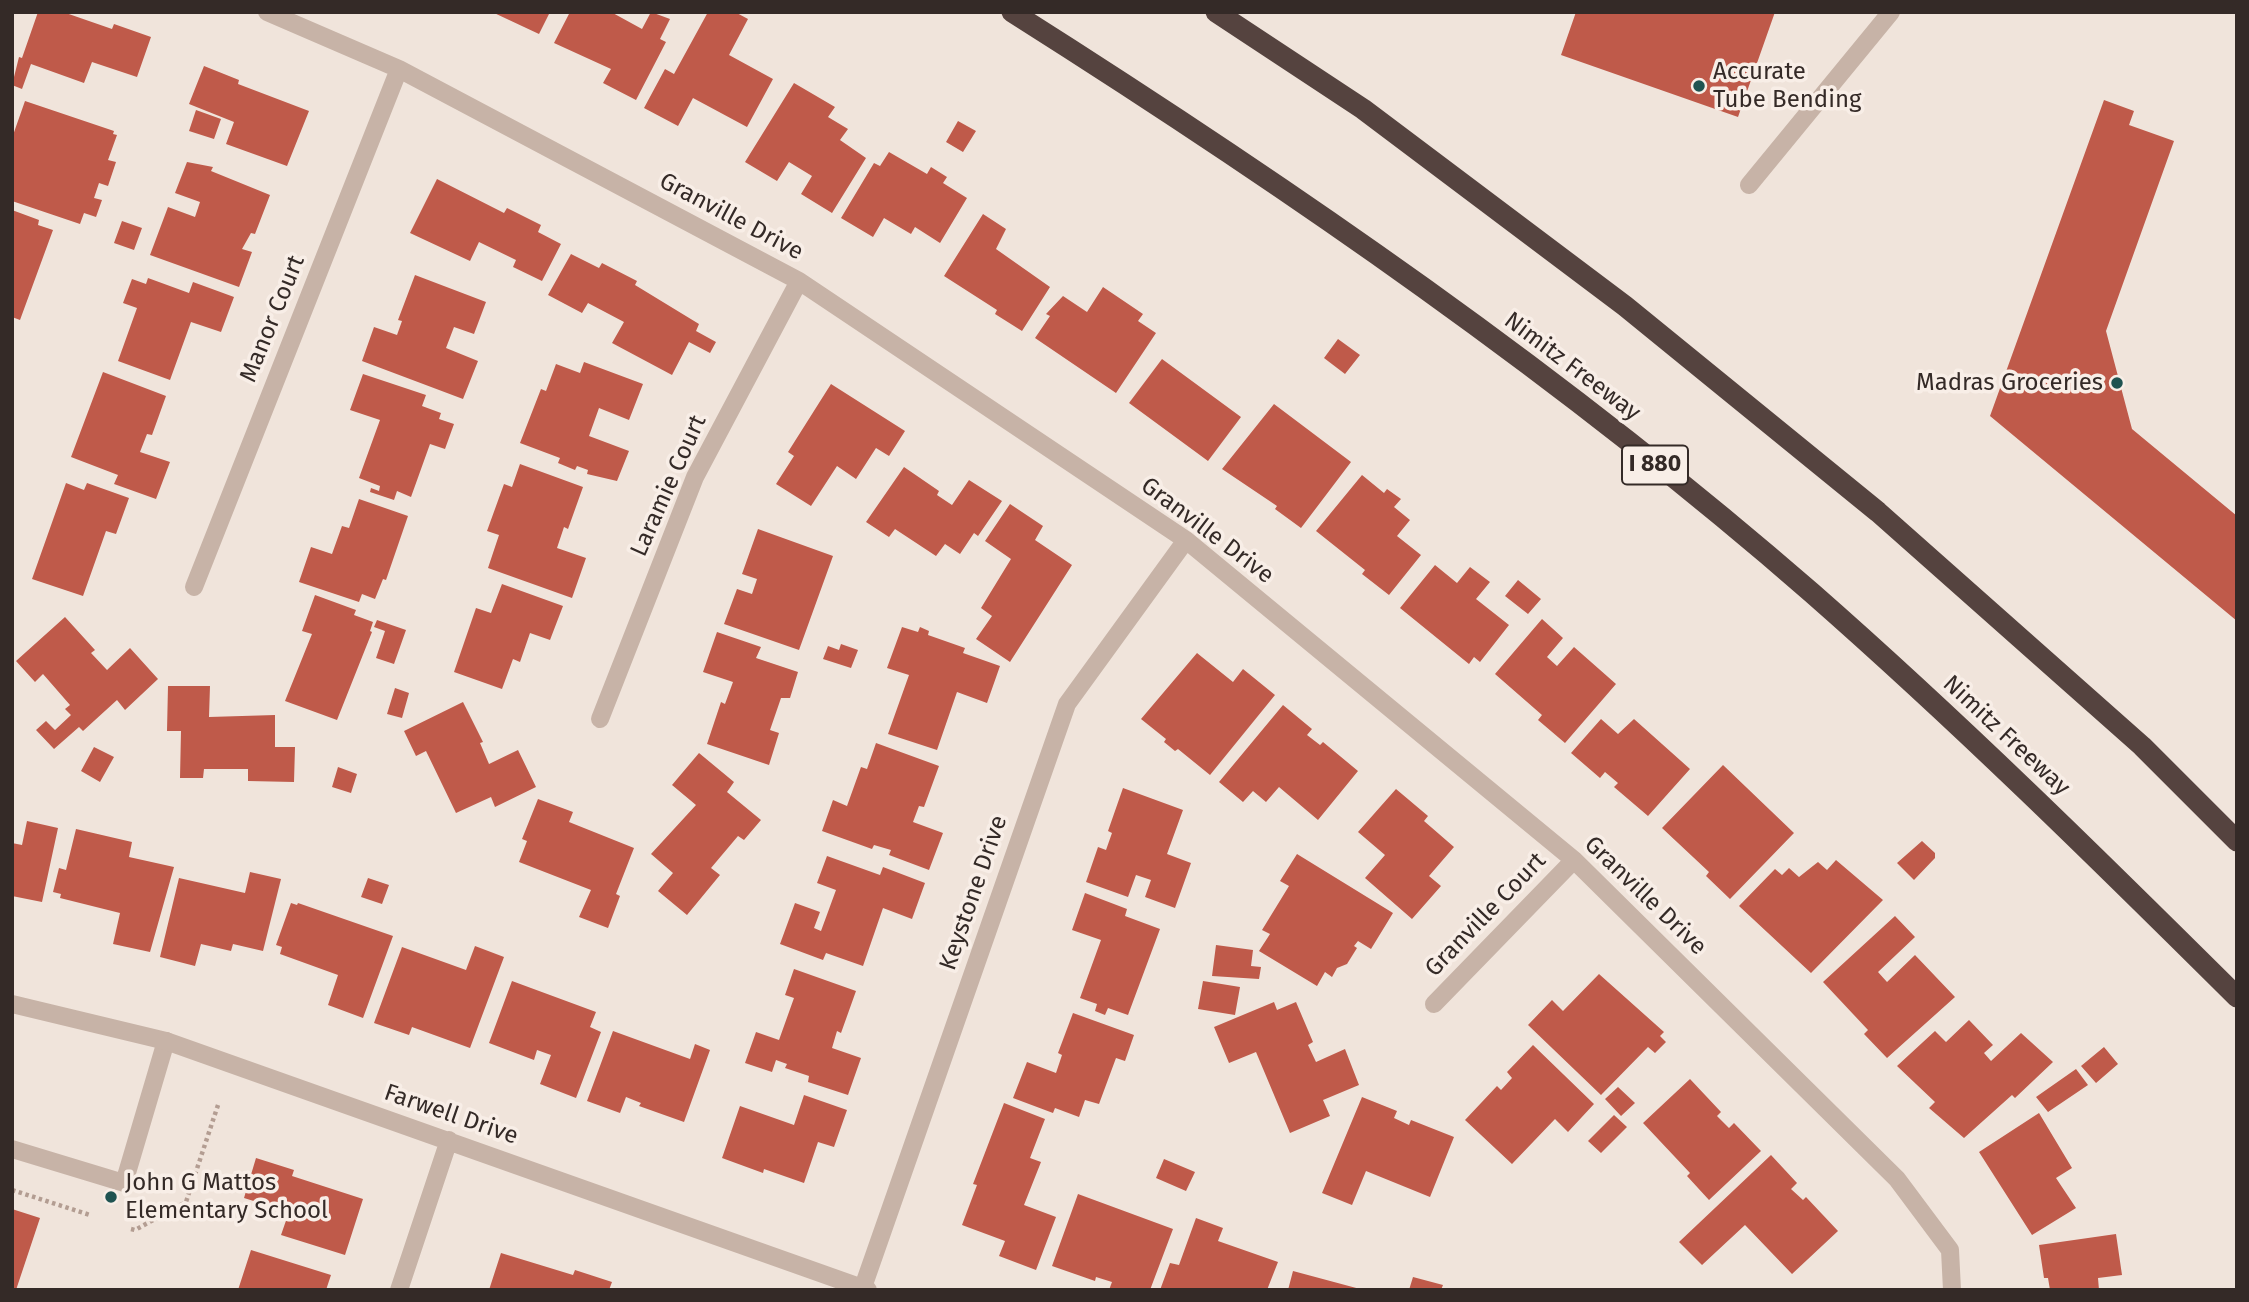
<!DOCTYPE html>
<html>
<head>
<meta charset="utf-8">
<style>
  body { margin:0 }
  #map { position:relative; width:2249px; height:1302px; overflow:hidden; background:#f0e4db; font-family:"Fira Sans",sans-serif }
  canvas { display:block }
  .frame { position:absolute; inset:0; border:14px solid #342a27; pointer-events:none }
</style>
</head>
<body>
<div id="map">
<canvas width="2249" height="1302"></canvas>
<div class="frame"></div>
</div>
<script>
const c = document.querySelector('canvas').getContext('2d');
c.lineJoin = 'round';
function fillPath(path, color) { c.fillStyle = color; c.fill(path, 'evenodd'); }
function strokePath(path, color, width, dash) { c.strokeStyle = color; c.lineWidth = width; c.lineCap = dash ? 'butt' : 'round'; c.setLineDash(dash || []); c.stroke(path); }
function label(font, color, halo, rows, align = 'center') {
  c.font = font + ' "Fira Sans",sans-serif'; c.lineWidth = 7; c.setLineDash([]); c.textBaseline = 'middle'; c.strokeStyle = halo; c.fillStyle = color; for (const [text, x, y, turn = 0] of rows) {
    c.save(); c.translate(x, y); c.rotate((+turn || 0) * Math.PI / 180); c.textAlign = isNaN(turn) ? turn : align; if (halo) c.strokeText(text, 0, 0); c.fillText(text, 0, 0); c.restore();
  }
}
fillPath(new Path2D(`
  M38 12H63L112 29 114 24 151 37 137 77 92 62 84 83 31 64 22 89 12 85 19 57 22 58Z
  M492 12H550L539 34Z
  M570 12H611L642 29 651 12 670 19 660 39 666 42 636 100 603 83 611 69 554 43Z
  M708 12H735L748 19 729 55 773 79 747 127 693 98 678 126 644 108 665 69 674 74Z
  M1576 12H1775L1738 117 1561 55Z
  M204 66 239 80 238 84 309 111 287 166 226 144 234 122 189 104Z
  M794 83 835 107 828 117 848 129 840 140 866 158 832 213 801 194 812 176 789 162 777 181 745 162Z
  M2104 100 2134 111 2129 125 2174 141 2106 331 2132 429 2237 516V621L1990 416Z
  M25 101 114 131 113 134 117 135 108 160 116 162 108 186 99 183 94 198 102 200 96 217 84 213 80 224 12 201V138Z
  M196 110 221 119 214 139 189 131Z
  M958 121 976 131 963 152 946 142Z
  M889 152 927 174 931 167 947 177 943 183 967 198 940 243 915 227 911 234 884 218 873 237 841 218 874 163 880 166Z
  M187 162 213 167 211 171 270 195 255 234 251 233 242 249 252 252 239 287 150 255 168 207 195 217 200 202 175 193Z
  M437 179 504 213 507 208 541 225 538 232 561 244 542 281 513 267 516 260 479 242 470 261 410 233Z
  M12 210 39 220 38 225 53 230 20 320 12 317Z
  M983 214 1006 229 996 249 1050 287 1022 331 995 314 997 310 944 276Z
  M122 221 142 228 134 250 114 243Z
  M571 254 599 268 602 263 637 281 635 285 699 324 696 331 716 342 710 353 689 342 672 375 612 343 624 322 588 303 582 313 548 295Z
  M415 275 486 302 474 334 454 327 446 348 478 361 463 399 362 361 374 327 397 335 402 321 398 320Z
  M148 278 189 293 193 282 234 297 221 332 191 322 170 380 118 361 137 308 123 303 132 279 146 284Z
  M1103 287 1143 314 1138 321 1156 333 1116 393 1035 338 1050 316 1046 314 1063 296 1087 312Z
  M1338 339 1360 355 1345 374 1324 358Z
  M1162 359 1241 417 1208 461 1129 403Z
  M584 362 643 384 629 420 599 408 589 436 629 451 617 481 587 474 588 470 577 466 575 470 558 463 560 458 520 443 541 389 546 391 556 364 580 373Z
  M103 372 166 396 152 435 147 434 140 452 170 462 156 499 114 484 118 475 71 457Z
  M363 374 426 395 422 406 441 413 439 419 454 424 445 449 430 444 411 497 397 491 394 500 370 492 371 488 379 491 380 486 359 478 380 420 350 410Z
  M831 384 905 431 889 456 876 448 856 479 837 466 811 506 776 484 794 456 788 452Z
  M1274 404 1351 462 1301 528 1275 509 1277 506 1222 469Z
  M520 464 583 487 568 529 564 527 557 548 586 558 572 598 488 568 499 535 487 531 504 484 512 487Z
  M904 467 939 491 937 495 952 505 969 480 1002 501 978 536 974 533 960 554 945 544 936 556 895 529 889 537 866 522Z
  M1362 475 1384 493 1387 489 1401 499 1394 507 1410 520 1397 536 1421 555 1389 595 1362 574 1365 570 1316 531Z
  M66 483 84 490 87 483 129 498 116 534 106 531 83 596 32 579Z
  M359 499 408 516 386 580 383 579 375 599 362 594 359 602 299 582 311 547 332 554 342 526 349 528Z
  M1010 504 1043 526 1035 540 1072 565 1010 662 976 639 992 616 981 608 1011 559 985 541Z
  M758 529 833 556 799 650 724 624 737 589 752 594 757 579 742 574Z
  M1435 565 1457 583 1470 567 1490 582 1476 599 1509 625 1480 662 1474 657 1469 664 1400 608Z
  M1518 580 1541 599 1528 614 1505 596Z
  M502 584 563 606 550 640 530 633 520 662 513 659 502 689 454 672 476 608 491 613Z
  M315 595 356 610 354 615 373 622 370 631 372 632 337 720 285 701 312 634 302 631Z
  M65 617 95 650 91 653 107 670 130 648 158 679 125 710 117 700 83 731 79 727 54 749 36 730 46 721 55 730 71 715 65 709 70 705 43 674 35 682 16 661Z
  M1542 619 1563 638 1547 657 1557 666 1574 647 1616 684 1565 743 1538 720 1542 715 1495 674Z
  M377 620 406 630 394 664 376 658 385 631 374 627Z
  M902 627 918 632 920 627 929 631 928 635 965 648 963 653 1000 666 987 703 957 692 937 750 888 734 909 675 887 668Z
  M717 632 761 647 756 658 798 672 790 698H781L770 730 779 733 769 765 707 744 721 702 725 704 733 682 703 672Z
  M841 644 858 650 851 668 823 659 828 646 839 650Z
  M1197 653 1233 682 1243 669 1275 695 1210 775 1178 749 1175 751 1164 742 1166 739 1141 719Z
  M168 686H210L209 717 275 715V747H295L294 782 248 781V769H204L203 778H180L181 731H167Z
  M395 688 409 693 402 718 387 714Z
  M463 702 483 742 480 743 489 764 518 750 536 787 495 807 491 797 456 813 426 751 416 756 404 731Z
  M1283 705 1312 729 1307 735 1320 745 1323 742 1358 771 1318 820 1279 787 1266 802 1253 791 1243 802 1219 782Z
  M1601 719 1618 734 1634 719 1690 769 1648 816 1614 787 1618 783 1605 772 1600 778 1571 753Z
  M876 743 939 766 924 807 919 806 913 822 943 833 929 870 889 855 891 850 874 845 872 849 822 831 833 800 847 806 861 767 867 769Z
  M94 747 114 757 100 782 81 771Z
  M699 753 734 782 727 792 761 820 744 840 738 836 711 868 720 875 687 915 658 891 673 873 651 854 696 805 672 785Z
  M1723 765 1794 833 1730 899 1706 876 1709 872 1662 828Z
  M338 767 357 774 351 793 332 787Z
  M1123 788 1183 810 1167 854 1191 863 1175 908 1145 897 1151 880 1136 875 1128 897 1086 882 1098 847 1106 850 1112 833 1108 831Z
  M1396 789 1428 816 1424 821 1454 847 1429 876 1441 886 1412 919 1365 878 1385 855 1358 832Z
  M538 799 573 812 569 822 634 848 616 894 620 896 608 928 579 917 591 890 519 862 527 841 522 839Z
  M27 821 58 828 42 902 12 896V843L22 845Z
  M76 829 132 842 129 857 174 867 150 952 113 944 120 913 60 898 61 894 53 892 59 868 66 870Z
  M1922 841 1935 853V858L1914 880 1897 863Z
  M1297 854 1393 913 1371 949 1358 941 1354 946 1357 948 1347 964 1337 968 1332 977 1325 972 1317 986 1259 951 1270 934 1262 930 1289 886 1280 881Z
  M827 856 880 875 883 867 925 883 912 919 883 908 863 966 826 953 823 960 780 944 795 903 820 912 814 928 821 931 836 890 817 883Z
  M1836 860 1883 900 1811 973 1739 906 1775 869 1782 875 1789 868 1799 877 1818 862 1827 870Z
  M250 872 281 879 263 951 233 944 231 951 201 944 195 966 160 957 179 878 245 893Z
  M368 878 389 885 382 904 361 897Z
  M1085 893 1127 909 1125 916 1160 929 1128 1015 1108 1008 1105 1015 1095 1011 1097 1004 1080 998 1101 940 1072 930Z
  M291 903 297 905 298 903 393 936 363 1018 328 1005 338 975 280 954 282 947 276 945Z
  M1895 916 1915 937 1878 972 1887 982 1915 955 1955 997 1887 1058 1864 1034 1868 1030 1823 982Z
  M1216 945 1253 950 1251 966 1261 967 1259 979 1212 976Z
  M475 946 504 957 470 1048 412 1027 409 1035 374 1023 402 947 466 970Z
  M794 969 856 991 841 1033 837 1031 832 1048 861 1058 848 1095 808 1082 809 1076 785 1068 787 1064 776 1060 772 1072 745 1063 756 1032 779 1040 794 998 785 995Z
  M1599 974 1664 1032 1660 1036 1666 1042 1655 1053 1648 1047 1601 1095 1528 1025 1552 1000 1563 1011Z
  M512 981 596 1012 590 1027 601 1032 576 1098 540 1084 551 1055 537 1050 534 1060 489 1043Z
  M1203 981 1240 987 1235 1015 1198 1009Z
  M1274 1002 1277 1010 1296 1002 1313 1042 1308 1045 1316 1062 1345 1049 1359 1085 1323 1100 1330 1116 1290 1133 1256 1052 1229 1063 1214 1027Z
  M1073 1013 1134 1035 1125 1061 1116 1058 1099 1104 1085 1100 1079 1117 1055 1108 1053 1113 1013 1098 1027 1062 1056 1073 1062 1055 1058 1053Z
  M1969 1020 1993 1045 1984 1053 1991 1061 2021 1033 2053 1062 2015 1098 2012 1095 1964 1138 1929 1108 1935 1102 1897 1066 1935 1031 1946 1042Z
  M613 1031 690 1059 695 1044 710 1050 684 1122 639 1106 641 1103 626 1097 620 1113 587 1101Z
  M1533 1045 1594 1104 1568 1132 1555 1119 1512 1164 1465 1120 1497 1086 1501 1090 1512 1078 1507 1072Z
  M2104 1047 2118 1064 2096 1083 2081 1066Z
  M2076 1069 2088 1085 2048 1112 2036 1097Z
  M1690 1079 1721 1112 1717 1116 1729 1128 1734 1123 1761 1151 1709 1200 1687 1176 1690 1173 1643 1123Z
  M1618 1087 1635 1103 1621 1116 1605 1099Z
  M804 1095 847 1110 834 1147 818 1142 804 1183 764 1169 763 1173 722 1158 740 1106 794 1125Z
  M1362 1097 1397 1111 1394 1118 1409 1125 1411 1120 1454 1137 1430 1197 1366 1171 1352 1205 1322 1193Z
  M1004 1103 1045 1119 1030 1158 1041 1162 1024 1205 1056 1217 1036 1270 999 1256 1005 1241 962 1225 977 1185 973 1184Z
  M2039 1113 2072 1168 2056 1178 2076 1208 2032 1235 1979 1152Z
  M1614 1115 1627 1127 1601 1153 1588 1141Z
  M1771 1155 1797 1183 1791 1189 1803 1200 1806 1197 1838 1231 1792 1274 1745 1225 1702 1265 1679 1242Z
  M256 1158 294 1170 292 1176 363 1199 345 1255 281 1235 289 1212 244 1198Z
  M1164 1159 1195 1172 1186 1191 1156 1178Z
  M1078 1194 1173 1229 1150 1290H1109L1112 1282 1096 1277 1095 1281 1052 1266Z
  M12 1209 40 1218 16 1290H12Z
  M1196 1218 1223 1228 1218 1241 1278 1262 1267 1290H1160L1170 1263 1179 1265Z
  M2116 1234 2122 1275 2098 1278 2099 1290H2050L2048 1278H2044L2039 1245Z
  M251 1250 331 1275 326 1290H238Z
  M501 1253 573 1275 575 1270 612 1282 609 1290H489Z
  M1293 1271 1360 1289V1290H1288Z
  M1413 1277 1443 1285 1441 1290H1409Z`), '#bf5a4a');
strokePath(new Path2D(`
  M12 1190 90 1215
  M131 1229 135 1230 186 1202 219 1102`), '#b39d92', 4.5, [3.5, 3.5]);
strokePath(new Path2D(`
  M1749 185 1891 12
  M12 1149 124 1183 166 1041`), '#c7b3a7', 18);
strokePath(new Path2D(`
  M267 12 399 69 799 281 1186 540 1574 860 1897 1179 1950 1250 1952 1290
  M194 587 399 69
  M600 719 695 477 799 281
  M12 1004 166 1041 868 1290
  M1434 1004 1574 860
  M399 1290 449 1140
  M862 1290 1067 704 1186 540`), '#c7b3a7', 18);
strokePath(new Path2D(`
  M1012 12C1290 188 1564 377 1812 593 1959 722 2098 859 2237 997
  M1216 12 1363 109 1625 306 1878 512 2142 746 2237 841`), '#55433f', 21);
for (const [x, y, r, color] of [
  [1699,86,7,"#1f5351"],
  [2117,383,7,"#1f5351"],
  [111,1197,7,"#1f5351"]
]) { const dot = new Path2D(); dot.arc(x, y, r, 0, 2 * Math.PI); c.fillStyle = color; c.fill(dot); strokePath(dot, '#f8eee7', 2.5); }
for (const [x, y, w] of [
  [1655,465,66]
]) { const box = new Path2D(); box.roundRect(x - w / 2, y - 19.5, w, 39, 5); c.fillStyle = '#f8eee7'; c.fill(box); strokePath(box, '#342a27', 2); }
label('bold 23px', '#342a27', null, [
  ["I 880",1655,465]
]);
label('24px', '#342a27', '#f8eee7', [
  ["Accurate",1713,72],
  ["Tube Bending",1713,100],
  ["Madras Groceries",2103,383,"right"],
  ["John G Mattos",125,1183],
  ["Elementary School",125,1211]
], 'left');
label('24px', '#342a27', '#f8eee7', [
  ["Granville Drive",731,217,28],
  ["Manor Court",273,319,-68],
  ["Nimitz Freeway",1572,367,37],
  ["Laramie Court",669,486,-66],
  ["Granville Drive",1207,531,37],
  ["Nimitz Freeway",2006,736,43],
  ["Keystone Drive",974,893,-71],
  ["Granville Drive",1645,896,44],
  ["Granville Court",1486,915,-46],
  ["Farwell Drive",451,1115,19]
]);
</script>
</body>
</html>
